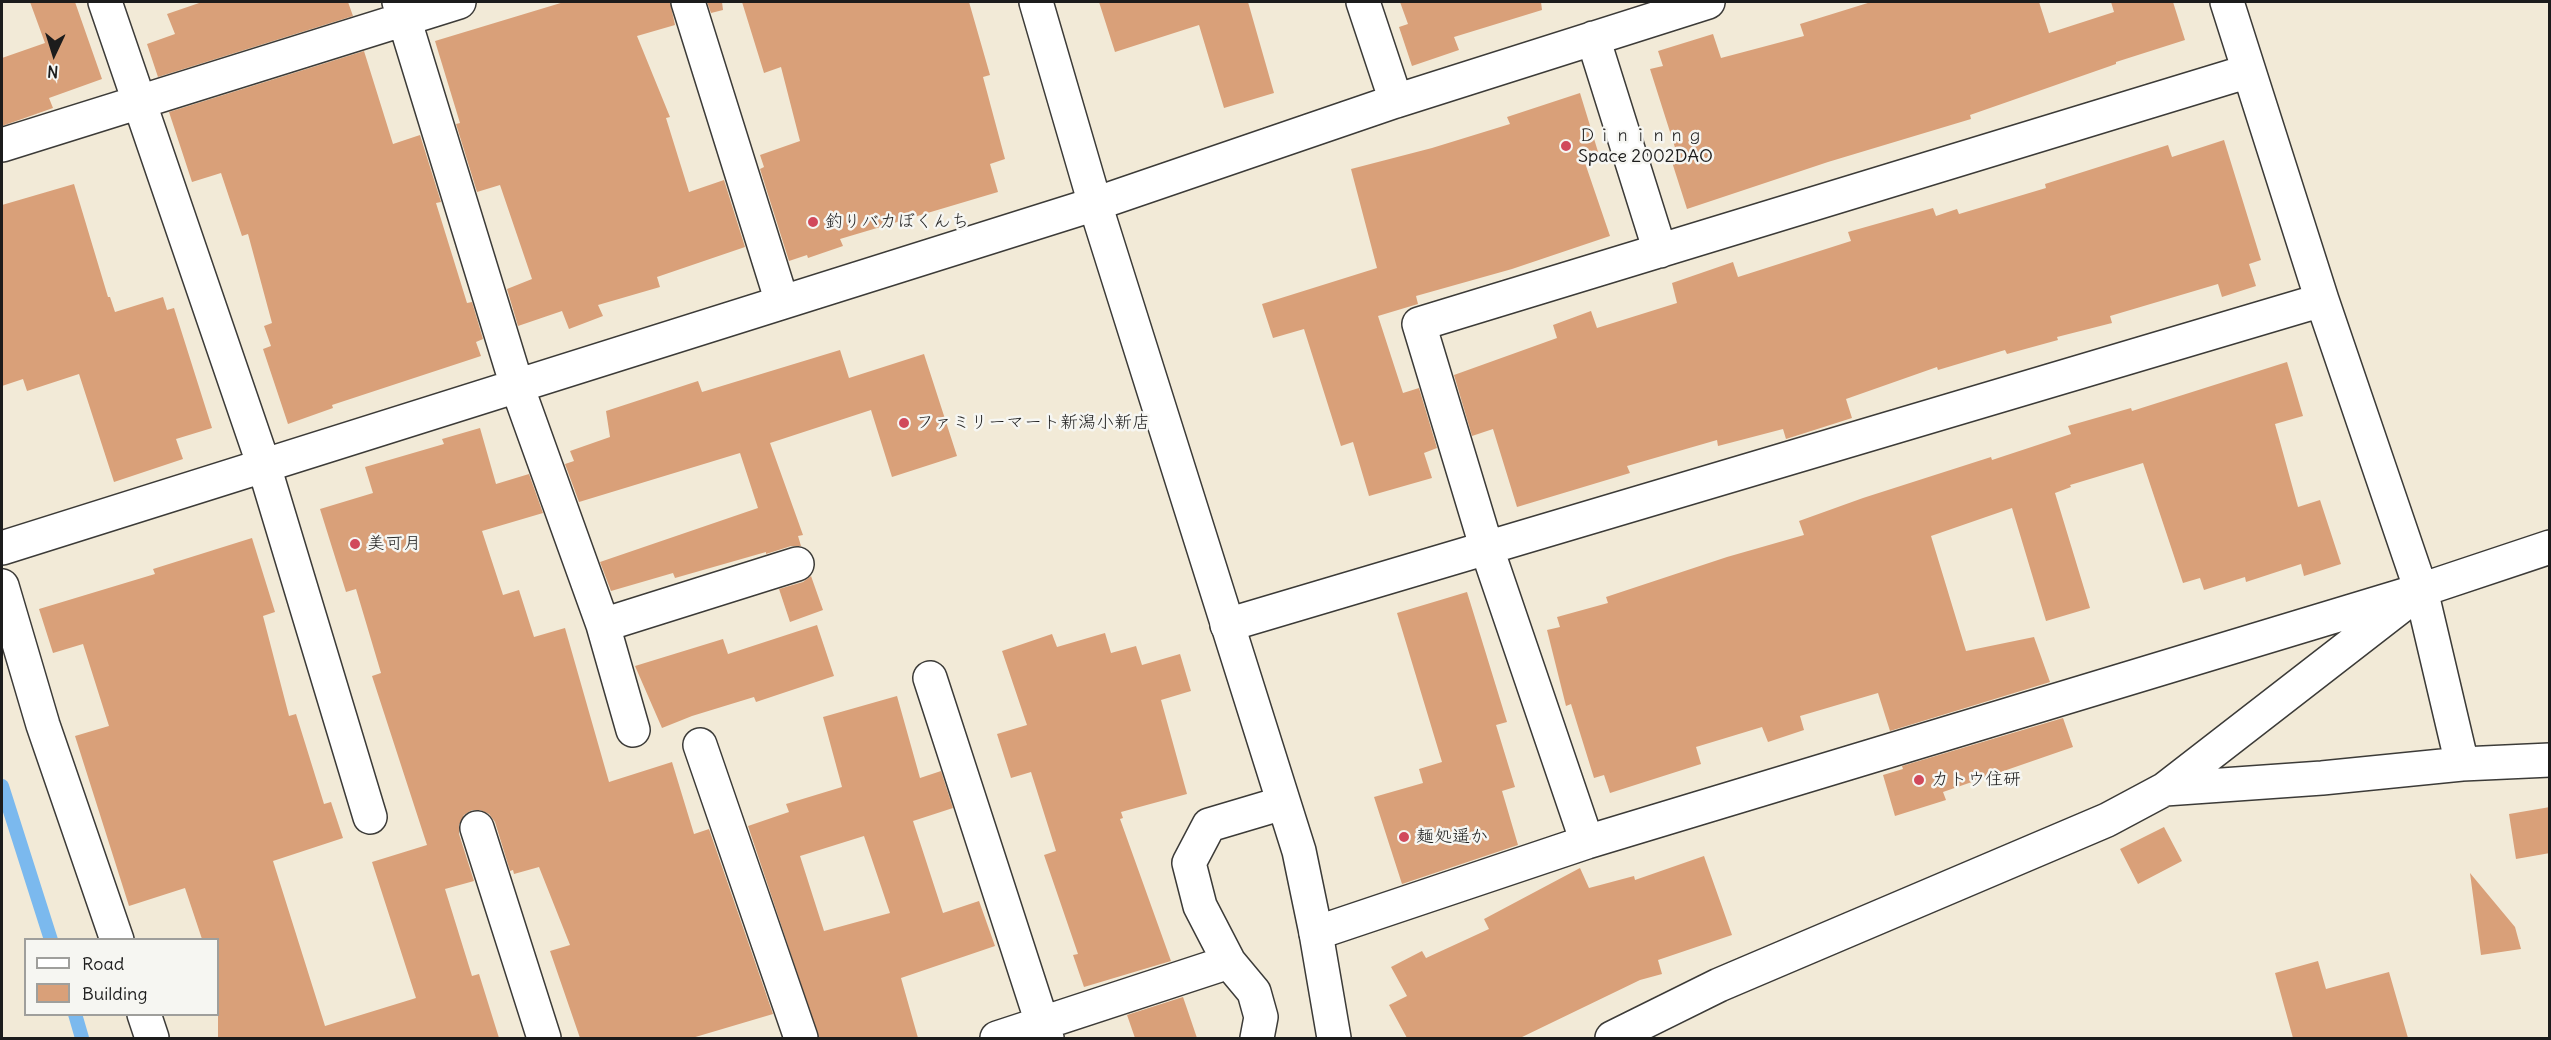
<!DOCTYPE html>
<html>
<head>
<meta charset="utf-8">
<style>
  body { margin:0 }
  #map { position:relative; width:2551px; height:1040px; overflow:hidden; background:#f2ead7; font-family:Delius,sans-serif }
  canvas { display:block }
  .frame { position:absolute; inset:0; border:3px solid #1c1c1c; pointer-events:none }
  .legend { position:absolute; left:24px; top:938px; width:195px; height:78px; box-sizing:border-box; background:#f6f6f2; border:2px solid #9f9f9c; margin:0; padding:8px 10px; list-style:none; font-size:18px; color:#1c1c1c }
  .legend li { display:flex; align-items:center; gap:12px; height:30px }
  .legend b { width:30px; border:2px solid #9f9f9c }
  .north { position:absolute; left:24px; top:24px; width:60px; height:60px; -webkit-text-stroke:4px #f6f6f2; paint-order:stroke; rotate:184deg; font-size:16px; font-weight:700; line-height:24px; text-align:center; color:#1c1c1c }
  .north::after { content:''; display:block; margin:auto; width:21px; height:27px; background:#1c1c1c; clip-path:polygon(50% 0,100% 100%,50% 72%,0 100%) }
</style>
</head>
<body>
<div id="map">
<canvas width="2551" height="1040"></canvas>
<div class="frame"></div>
<ul class="legend">
<li><b style="height:8px;background:#fff"></b>Road</li>
<li><b style="height:16px;background:#d9a079"></b>Building</li>
</ul>
<div class="north">N</div>
</div>
<script>
const c = document.querySelector('canvas').getContext('2d');
c.lineJoin = 'round';
function strokePath(path, color, width, dash) { c.strokeStyle = color; c.lineWidth = width; c.lineCap = dash ? 'butt' : 'round'; c.setLineDash(dash || []); c.stroke(path); }
function fillPath(path, color) { c.fillStyle = color; c.fill(path, 'evenodd'); }
function label(font, color, halo, rows, align = 'center') {
  c.font = font + ' Delius,"Klee One",sans-serif'; c.lineWidth = 5; c.setLineDash([]); c.textBaseline = 'middle'; c.strokeStyle = halo; c.fillStyle = color; for (const [text, x, y, turn = 0] of rows) {
    c.save(); c.translate(x, y); c.rotate((+turn || 0) * Math.PI / 180); c.textAlign = isNaN(turn) ? turn : align; if (halo) c.strokeText(text, 0, 0); c.fillText(text, 0, 0); c.restore();
  }
}
strokePath(new Path2D(`
  M2 786 51 940
  M75 1014 82 1038`), '#7bb9ee', 14);
fillPath(new Path2D(`
  M30 2H75L102 79 49 98 53 108 2 126V58L45 43Z
  M202 2H348L353 16 158 77 147 44 175 34 167 14Z
  M564 2H670L675 25 637 36 670 117 666 118 689 192 724 180 745 247 657 277 660 287 598 305 603 316 569 329 562 311 518 326 507 289 532 279 500 185 477 192 456 124 460 123 435 41Z
  M707 2H722L723 10 711 13Z
  M742 2H969L990 75 983 77 1005 159 990 164 998 192 840 239 843 246 808 258 807 255 789 261 760 169 764 167 760 155 800 141 781 67 764 73Z
  M1099 2H1248L1274 93 1224 108 1199 25 1115 52Z
  M1400 2H1541L1542 10 1454 37 1459 50 1412 66 1399 27 1408 24Z
  M1871 2H2039L2049 33 2114 12 2111 2H2173L2185 40 2116 62V64L1970 115 1971 119 1828 162 1687 209 1671 159 1678 157 1650 69 1663 66 1658 51 1713 34 1721 58 1804 36 1800 24Z
  M364 51 393 144 420 135 441 202 436 203 467 303 472 302 483 339 476 342 481 356 332 405 333 408 288 424 263 349 271 346 264 326 272 323 248 234 242 236 221 173 192 182 169 112Z
  M1580 93 1599 155 1584 160 1610 236 1512 269 1416 296 1418 304 1378 316 1403 393 1419 388 1437 448 1424 453 1432 478 1369 496 1353 442 1341 446 1304 329 1273 338 1262 304 1377 268 1351 169 1432 148 1510 124 1507 117Z
  M2224 140 2261 260 2249 264 2256 286 2222 297 2218 284 2110 316 2112 323 2057 337 2058 340 2007 354 2005 350 1938 370 1937 367 1846 399 1852 418 1786 439 1783 429 1718 446 1717 440 1627 466 1630 473 1517 507 1493 429 1472 436 1454 375 1557 338 1553 325 1591 311 1597 328 1677 303 1672 283 1733 262 1738 277 1851 241 1848 232 1933 208 1936 216 1957 209 1959 214 2046 188 2045 184 2168 145 2172 157Z
  M74 184 108 297H110L115 312 163 297 167 310 174 308 212 428 176 439 183 459 114 482 79 374 27 391 23 379 2 386V205Z
  M840 350 849 378 924 354 957 456 892 477 871 410 770 443 803 535 798 536 801 546H791L766 554V552L675 578 673 573 611 591 600 562 758 508 740 453 579 502 565 464 574 461 570 451 610 437 606 411 698 381 702 392Z
  M2287 362 2303 416 2275 424 2298 507 2320 500 2341 564 2304 576 2301 564 2246 582 2245 577 2204 590 2200 578 2183 583 2143 463 2070 485 2071 487 2055 493 2090 608 2046 621 2012 508 1931 536 1966 651 2034 637 2050 682 1890 731 1878 693 1800 716 1804 730 1768 742 1762 727 1696 747 1701 764 1610 793 1604 775 1594 778 1571 704 1566 706 1547 630 1560 627 1557 617 1608 603 1606 597 1727 557 1804 535 1799 521 1863 498 1991 457 1992 460 2071 434 2068 426 2131 408 2132 411Z
  M480 428 496 484 529 474 543 513 482 531 503 595 519 590 534 637 565 628 609 782 672 762 694 834 709 829 773 1014 692 1038H580L550 951 570 945 539 867 514 874 513 870 510 871 495 822 489 814 480 810H472L464 815 459 825V834L474 881 445 889 472 976 479 974 499 1038H218V939H202L185 888 129 906 75 736 109 726 83 644 53 653 39 609 155 574 153 569 252 538 275 612 263 616 289 716 296 714 324 804 331 802 343 838 273 861 325 1026 416 998 372 862 427 845 372 676 381 673 356 589 346 592 320 509 373 493 365 467 444 444 442 439Z
  M811 576 823 610 790 622 779 589 803 582Z
  M1467 592 1507 722 1496 725 1515 787 1502 791 1518 845 1402 884 1374 797 1423 783 1419 769 1442 762 1397 613Z
  M817 625 834 676 756 702 754 697 692 716 662 728 635 666 723 639 728 654Z
  M1105 633 1111 653 1136 646 1142 665 1180 654 1191 691 1161 700 1187 794 1121 812 1123 818 1120 819 1171 961 1084 987 1073 955 1078 954 1044 855 1056 851 1031 772 1011 778 997 734 1027 725 1002 651 1052 634 1057 647Z
  M897 696 920 778 941 771 953 808 913 821 943 913 979 901 995 946 901 978 918 1038H819L748 826 789 812 786 804 842 787 823 717ZM864 836 890 913 824 931 800 856Z
  M2063 718 2073 747 1943 792 1946 800 1895 816 1883 775 1903 769 1902 766Z
  M2550 807V853L2516 859 2509 814Z
  M2164 827 2182 861 2138 884 2120 849Z
  M1704 856 1732 935 1658 960 1662 974 1640 980 1520 1038H1407L1389 1005 1407 996 1391 967 1422 951 1426 958 1489 929 1484 919 1580 868 1589 888 1634 876 1635 880Z
  M2470 873 2515 927 2521 949 2481 955Z
  M2318 961 2326 989 2389 972 2408 1038H2293L2275 973Z
  M1183 997 1197 1038H1135L1127 1015Z`), '#d9a079');
const minor = new Path2D(`
  M105 2 264 466 370 817
  M399 2 517 386 603 625 633 730
  M688 2 782 302
  M1363 2 1396 101
  M2227 2 2322 300 2421 590 2462 764
  M1593 38 1660 251
  M2 145 459 2
  M2 548 1095 204 1396 101 1708 2
  M2 586 43 725 117 940
  M603 625 797 564
  M1227 625 2322 300
  M930 678 1047 1038
  M700 745 801 1038
  M2165 789 2322 778 2462 764 2550 760
  M477 828 544 1038
  M1587 842 1487 549 1419 324 2249 71
  M1316 933 1587 842 2421 590 2550 547
  M144 1014 152 1038
  M997 1038 1229 962
  M1257 1038 1261 1017 1254 992 1229 962 1200 906 1189 863 1209 825 1283 803
  M1612 1038 1719 985 2107 820 2165 789 2405 603`);
const tertiary = new Path2D(`
  M1036 2 1095 204 1299 851 1316 933 1334 1038`);
strokePath(minor, '#3c3b38', 36);
strokePath(tertiary, '#3c3b38', 36);
strokePath(minor, '#fff', 33);
strokePath(tertiary, '#fff', 33);
for (const [x, y, r, color] of [
  [1566,146,6,"#d1495b"],
  [813,222,6,"#d1495b"],
  [904,423,6,"#d1495b"],
  [355,544,6,"#d1495b"],
  [1919,780,6,"#d1495b"],
  [1404,837,6,"#d1495b"]
]) { const dot = new Path2D(); dot.arc(x, y, r, 0, 2 * Math.PI); c.fillStyle = color; c.fill(dot); strokePath(dot, '#f6f6f2', 2); }
label('18px', '#1c1c1c', '#f6f6f2', [
  ["Ｄｉｎｉｎｎｇ",1578,136],
  ["Space 2002DAO",1578,157],
  ["釣りバカぼくんち",825,222],
  ["ファミリーマート新潟小新店",916,423],
  ["美可月",367,544],
  ["カトウ住研",1931,780],
  ["麺処遥か",1416,837]
], 'left');
</script>
</body>
</html>
